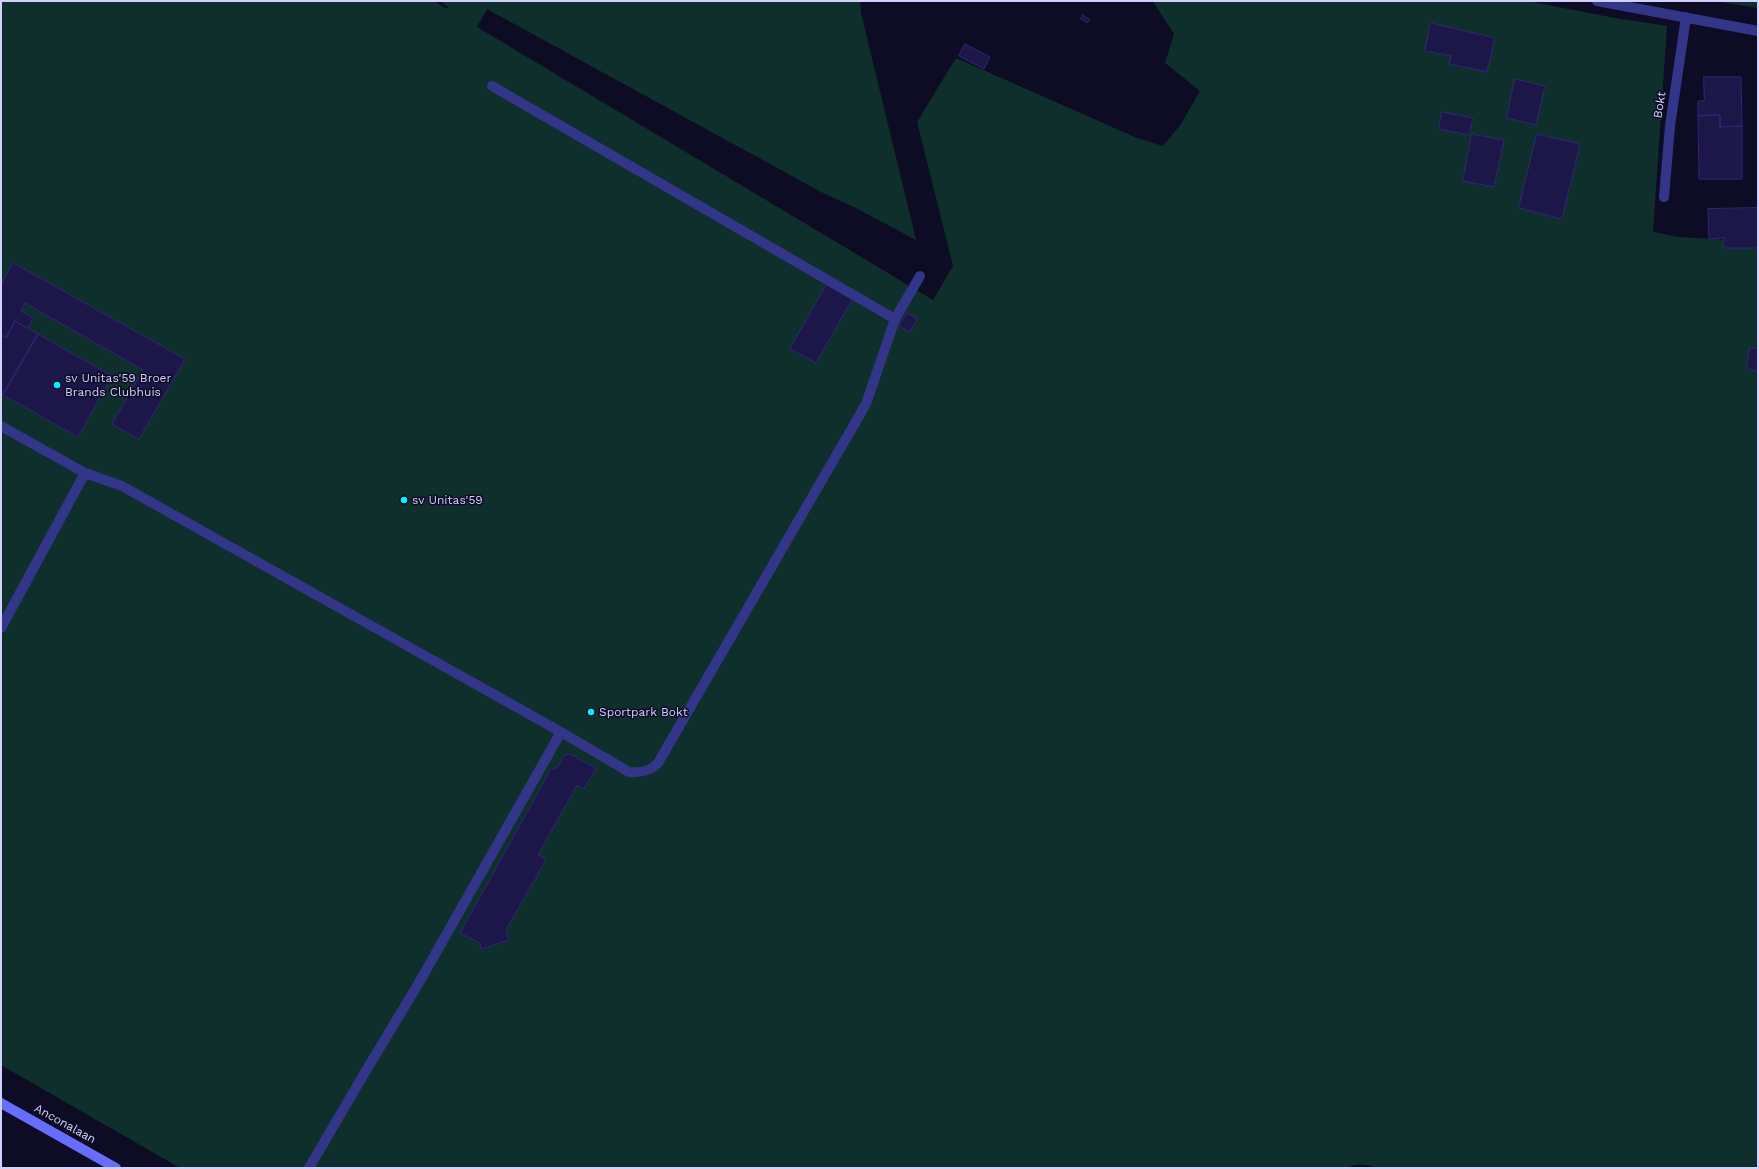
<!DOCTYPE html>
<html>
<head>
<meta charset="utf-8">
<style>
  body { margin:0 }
  #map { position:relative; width:1759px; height:1169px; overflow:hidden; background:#0e0c25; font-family:"Work Sans",sans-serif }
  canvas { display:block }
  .frame { position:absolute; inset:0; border:2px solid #d2d0ff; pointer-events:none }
</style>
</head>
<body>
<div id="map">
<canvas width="1759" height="1169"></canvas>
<div class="frame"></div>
</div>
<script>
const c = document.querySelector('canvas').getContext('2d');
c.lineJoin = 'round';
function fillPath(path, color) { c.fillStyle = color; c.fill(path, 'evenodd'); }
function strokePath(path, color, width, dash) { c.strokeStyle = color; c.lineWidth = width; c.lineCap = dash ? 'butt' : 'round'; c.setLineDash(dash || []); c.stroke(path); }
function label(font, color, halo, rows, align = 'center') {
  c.font = font + ' "Work Sans",sans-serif'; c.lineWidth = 3; c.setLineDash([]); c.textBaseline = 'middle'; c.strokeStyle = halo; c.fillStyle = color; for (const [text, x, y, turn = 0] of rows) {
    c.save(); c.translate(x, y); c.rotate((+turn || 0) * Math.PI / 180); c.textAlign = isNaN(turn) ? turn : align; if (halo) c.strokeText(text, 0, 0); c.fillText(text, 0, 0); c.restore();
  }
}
fillPath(new Path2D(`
  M1 1H434L447 9 448 7 439 1H860L861 13 916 240 854 207 821 192 487 9 477 27 933 300 953 266 917 122 956 58 1137 138 1163 146 1181 124 1200 91 1165 63 1174 34 1154 3 1155 1H1527L1615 18 1667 26 1653 232 1679 237 1758 242V1168H1376C1368 1164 1356 1163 1347 1168H180L1 1065Z
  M1716 1H1758V8Z`), '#0f2f2c');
const building = new Path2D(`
  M1083 15 1090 20 1087 23 1081 19Z
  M1431 23 1495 38 1487 72 1449 64 1451 56 1425 51Z
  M965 44 990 57 984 69 959 56Z
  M1704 77H1741L1742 126 1720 127V115L1698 116V101H1704Z
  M1515 79 1545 86 1536 125 1507 118Z
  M1442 112 1473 118 1469 135 1439 129Z
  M1720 115V127L1742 126V179H1699L1698 116Z
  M1472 134 1504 140 1494 187 1463 181Z
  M1537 134 1580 144 1562 219 1519 208Z
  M1758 208V248H1723L1724 238 1709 239 1708 209Z
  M13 263 185 359 139 439 112 424 143 370 25 303 21 311 33 318 28 328 15 321 6 338 1 335V285Z
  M827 284 853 298 816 363 790 349Z
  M907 313 917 319 910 332 899 326Z
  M15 321 38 334 3 395 1 394V335L6 338Z
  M38 334 112 376 78 437 3 395Z
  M1750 348 1758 349V371L1747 369Z
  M570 754 596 768 584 789 577 785 538 855 546 859 536 877V880L534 881 530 888 531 890 528 891 506 930 509 940 481 949 480 943 460 933 551 769 558 767 564 756Z`);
fillPath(building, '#1d1648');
strokePath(building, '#302676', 1);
strokePath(new Path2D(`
  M492 86 895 319
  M1 426 85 473 122 486 561 732 629 772C640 773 650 772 658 763L866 404 895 319 920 276
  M1 628 85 473
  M309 1168 361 1079 420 981 561 732`), '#333688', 10);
strokePath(new Path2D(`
  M1597 1 1758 31
  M1664 197 1670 126 1686 17`), '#333688', 10);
strokePath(new Path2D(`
  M1 1103 116 1168`), '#676eff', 10);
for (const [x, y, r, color] of [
  [57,385,4,"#00f4fb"],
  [404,500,4,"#00f4fb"],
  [591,712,4,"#00f4fb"]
]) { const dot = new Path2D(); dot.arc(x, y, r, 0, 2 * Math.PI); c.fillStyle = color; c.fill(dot); strokePath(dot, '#0e0c25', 1.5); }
label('12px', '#d2d0ff', '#0e0c25', [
  ["Bokt",1660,105,-81],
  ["Anconalaan",65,1124,29]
]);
label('12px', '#d2d0ff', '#0e0c25', [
  ["sv Unitas'59 Broer",65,378],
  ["Brands Clubhuis",65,392],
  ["sv Unitas'59",412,500],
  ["Sportpark Bokt",599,712]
], 'left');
</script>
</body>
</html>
